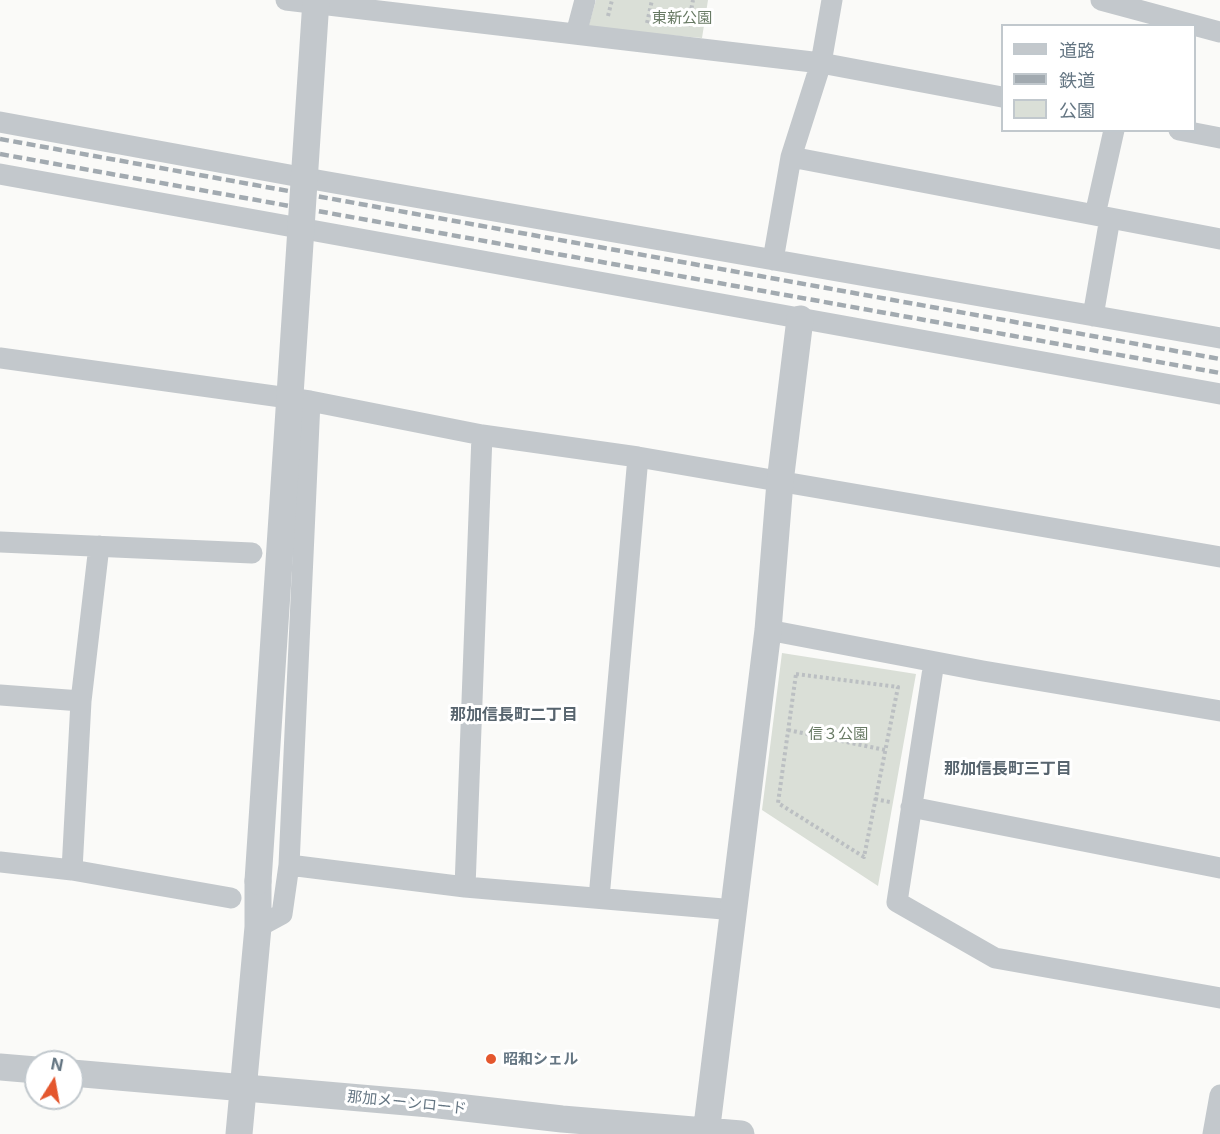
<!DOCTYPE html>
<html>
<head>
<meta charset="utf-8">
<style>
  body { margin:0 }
  #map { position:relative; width:1220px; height:1134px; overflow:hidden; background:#fafaf8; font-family:Inter,"Noto Sans JP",sans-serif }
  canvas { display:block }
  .legend { position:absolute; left:1001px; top:24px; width:195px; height:108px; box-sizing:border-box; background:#fff; border:2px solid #c1c8cd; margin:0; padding:8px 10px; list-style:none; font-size:18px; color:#657683 }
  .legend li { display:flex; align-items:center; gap:12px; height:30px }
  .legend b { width:30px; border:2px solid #c1c8cd }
  .north { position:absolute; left:24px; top:1050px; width:60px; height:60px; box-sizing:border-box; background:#fff; border:2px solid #c1c8cd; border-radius:50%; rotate:11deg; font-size:16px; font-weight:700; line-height:24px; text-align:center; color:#657683 }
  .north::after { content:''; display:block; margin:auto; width:21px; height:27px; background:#e4572e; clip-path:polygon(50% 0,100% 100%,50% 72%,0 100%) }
</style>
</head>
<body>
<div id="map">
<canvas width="1220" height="1134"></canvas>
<ul class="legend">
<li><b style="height:8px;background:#c3c8cc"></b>道路</li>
<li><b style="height:8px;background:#a2aab0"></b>鉄道</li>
<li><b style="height:16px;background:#dadfd7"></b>公園</li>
</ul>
<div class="north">N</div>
</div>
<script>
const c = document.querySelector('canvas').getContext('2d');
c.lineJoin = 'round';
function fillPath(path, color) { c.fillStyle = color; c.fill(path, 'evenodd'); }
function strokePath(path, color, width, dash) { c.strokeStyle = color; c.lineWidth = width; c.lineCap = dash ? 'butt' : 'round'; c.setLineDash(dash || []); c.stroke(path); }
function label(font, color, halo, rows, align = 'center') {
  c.font = font + ' Inter,"Noto Sans JP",sans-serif'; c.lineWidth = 6; c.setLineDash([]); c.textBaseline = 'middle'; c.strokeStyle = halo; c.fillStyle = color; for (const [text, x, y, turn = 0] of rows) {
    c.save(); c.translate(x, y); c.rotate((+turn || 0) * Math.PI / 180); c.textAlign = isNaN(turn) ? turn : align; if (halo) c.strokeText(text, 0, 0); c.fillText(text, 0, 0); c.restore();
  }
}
fillPath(new Path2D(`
  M596 0H708L702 38 588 28Z
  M782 653 916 674 878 886 762 810Z`), '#dadfd7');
strokePath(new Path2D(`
  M608 16 612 0
  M647 23 652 0
  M688 26 693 0
  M796 674 898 687 864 857 778 803Z
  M788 730 885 750
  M875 799 890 802`), '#bbbfc2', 4, [3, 3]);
strokePath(new Path2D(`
  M286 0 821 63 1002 97
  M1101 0 1220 32
  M576 34 585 0
  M0 122 317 180 1220 338
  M1179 130 1220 138
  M791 157 1220 239
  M0 174 1220 394
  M1095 215 1114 130
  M773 260 791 157 821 63 832 0
  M1093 316 1110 218
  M0 358 310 401 482 435 638 457 1220 557
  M0 542 252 553
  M768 630 983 671 1220 711
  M934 662 897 902 995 958 1220 998
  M0 695 81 701
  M911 807 1220 868
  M0 862 72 870 231 898
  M289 865 310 401
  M72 870 81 701 99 546
  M465 887 482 435
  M599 898 638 457
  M258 927 282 914 289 865 465 887 735 910
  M1213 1134 1220 1095`), '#c3c8cc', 21);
strokePath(new Path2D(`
  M0 1067 36 1070
  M72 1073 430 1104 562 1119 741 1134
  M239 1134 258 927V881
  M706 1134 768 630 780 482 800 319`), '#c3c8cc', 27);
strokePath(new Path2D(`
  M0 139 1220 359
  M0 154 1220 373`), '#a2aab0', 4.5, [9, 4.5]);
strokePath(new Path2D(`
  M258 881 316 0`), '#c3c8cc', 27);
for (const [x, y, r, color] of [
  [491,1059,6,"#e4572e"]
]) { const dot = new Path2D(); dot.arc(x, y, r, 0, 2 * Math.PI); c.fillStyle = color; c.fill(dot); strokePath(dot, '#fff', 2); }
label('15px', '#687a64', '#fff', [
  ["東新公園",682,18],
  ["信３公園",838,734]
]);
label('bold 15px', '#657683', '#fff', [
  ["昭和シェル",503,1059]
], 'left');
label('15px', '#657683', '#fff', [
  ["那加メーンロード",407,1103,6]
]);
label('bold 16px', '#57646e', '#fff', [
  ["那加信長町二丁目",514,715],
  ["那加信長町三丁目",1008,769]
]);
</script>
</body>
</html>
